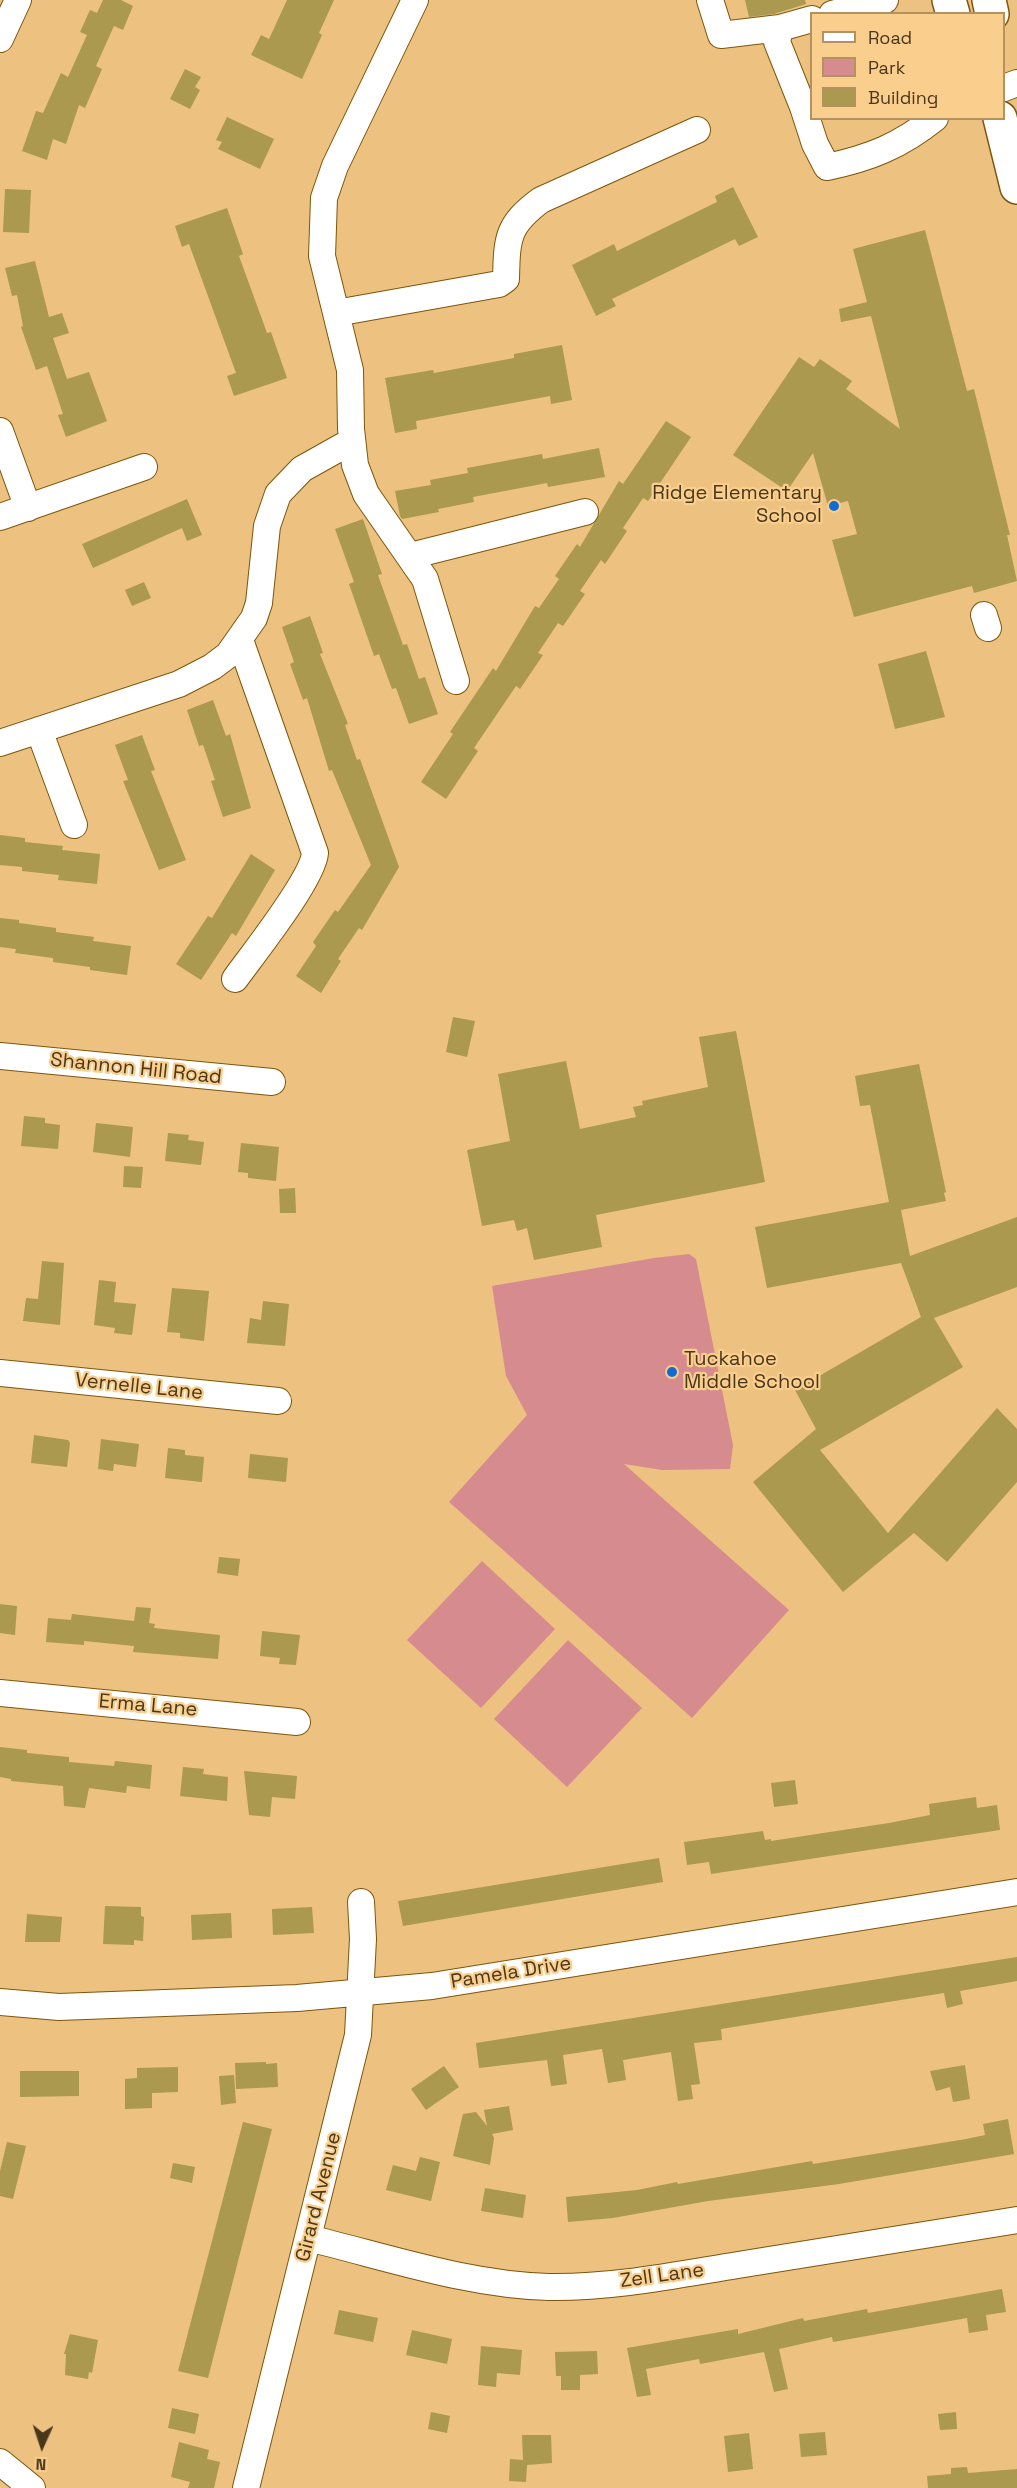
<!DOCTYPE html>
<html>
<head>
<meta charset="utf-8">
<style>
  body { margin:0 }
  #map { position:relative; width:1017px; height:2488px; overflow:hidden; background:#edc17f; font-family:"Space Grotesk",sans-serif }
  canvas { display:block }
  .legend { position:absolute; left:810px; top:12px; width:195px; height:108px; box-sizing:border-box; background:#face8c; border:2px solid #b3925f; margin:0; padding:8px 10px; list-style:none; font-size:18px; color:#49371c }
  .legend li { display:flex; align-items:center; gap:12px; height:30px }
  .legend b { width:30px; border:2px solid #b3925f }
  .north { position:absolute; left:12px; top:2416px; width:60px; height:60px; -webkit-text-stroke:4px #face8c; paint-order:stroke; rotate:183deg; font-size:16px; font-weight:700; line-height:24px; text-align:center; color:#49371c }
  .north::after { content:''; display:block; margin:auto; width:21px; height:27px; background:#49371c; clip-path:polygon(50% 0,100% 100%,50% 72%,0 100%) }
</style>
</head>
<body>
<div id="map">
<canvas width="1017" height="2488"></canvas>
<ul class="legend">
<li><b style="height:8px;background:#fff"></b>Road</li>
<li><b style="height:16px;background:#d68c8f"></b>Park</li>
<li><b style="height:16px;background:#aa994f"></b>Building</li>
</ul>
<div class="north">N</div>
</div>
<script>
const c = document.querySelector('canvas').getContext('2d');
c.lineJoin = 'round';
function fillPath(path, color) { c.fillStyle = color; c.fill(path, 'evenodd'); }
function strokePath(path, color, width, dash) { c.strokeStyle = color; c.lineWidth = width; c.lineCap = dash ? 'butt' : 'round'; c.setLineDash(dash || []); c.stroke(path); }
function label(font, color, halo, rows, align = 'center') {
  c.font = font + ' "Space Grotesk",sans-serif'; c.lineWidth = 4.5; c.setLineDash([]); c.textBaseline = 'middle'; c.strokeStyle = halo; c.fillStyle = color; for (const [text, x, y, turn = 0] of rows) {
    c.save(); c.translate(x, y); c.rotate((+turn || 0) * Math.PI / 180); c.textAlign = isNaN(turn) ? turn : align; if (halo) c.strokeText(text, 0, 0); c.fillText(text, 0, 0); c.restore();
  }
}
fillPath(new Path2D(`
  M689 1254 696 1259 733 1445 730 1469 662 1470 624 1464 789 1610 692 1718 449 1502 527 1415 506 1376 492 1286 654 1258Z
  M482 1561 555 1629 481 1708 407 1640Z
  M568 1640 642 1708 567 1787 494 1719Z`), '#d68c8f');
fillPath(new Path2D(`
  M103 0H121L133 6 123 30 114 26 96 66 102 69 85 108 79 105 66 144 53 139 47 160 22 151 36 111 43 113 61 73 68 77 87 35 80 32 90 10 97 13Z
  M287 0H334L319 33 322 35 302 79 251 55 261 35 269 39Z
  M745 0H805L806 4 774 14 749 17Z
  M185 69 201 77 195 87 200 90 190 109 170 99Z
  M227 117 274 139 260 169 218 149 222 142 216 140Z
  M733 187 758 237 739 246 735 239 612 299 616 306 596 316 572 265 614 244 617 251 717 202 715 196Z
  M5 189 31 190 29 233 3 232Z
  M227 208 243 254 239 256 267 333 271 332 287 378 234 396 227 376 236 373 189 244 182 247 175 226Z
  M925 230 967 391 974 389 1010 535H1007L1017 581 974 593 972 586 854 617 832 540 857 534 848 501 828 506 813 453 787 491 733 455 799 357 814 367 820 359 852 381 846 389 900 429 871 316 841 322 839 309 867 302 853 249Z
  M35 261 49 317 62 313 69 333 53 338 67 379 89 372 107 421 66 437 58 415 63 414 47 366 36 370 21 327 23 326 17 295 12 296 5 268Z
  M562 345 572 400 551 404 550 396 416 421 417 429 395 433 385 378 433 370 434 373 514 358V354Z
  M666 421 691 437 648 501 643 498 623 528 627 531 605 564 601 560 580 591 585 594 563 626 558 623 538 653 543 655 520 689 516 686 474 748 478 751 446 799 421 782 453 734 450 732 493 668 496 671 535 606 539 608 559 579 555 576 577 544 580 547 619 481 623 484Z
  M599 448 605 477 548 487 547 483 473 497 474 502 438 509 439 512 402 519 400 516 395 491 431 485 430 480 468 473 467 468 542 454 543 459Z
  M187 499 202 535 187 541 182 528 93 568 82 544Z
  M363 519 382 574 378 575 403 645 407 644 419 679 425 677 438 714 409 724 396 688 392 689 379 654 374 656 349 584 354 582 335 529Z
  M144 582 151 598 132 606 125 590Z
  M310 616 323 653 320 654 348 724 345 725 357 760 360 759 399 867 362 930 359 928 338 959 341 961 321 993 296 976 316 946 313 942 335 910 338 912 371 865 332 770 329 771 307 698 303 700 290 664 294 662 282 627Z
  M926 651 945 717 895 729 878 664Z
  M213 700 226 736 230 734 251 808 223 817 211 781 215 780 203 745 199 746 187 710Z
  M142 735 155 770 151 771 186 860 159 870 123 781 128 780 115 745Z
  M0 835 25 838V842L63 846 62 850 100 854 97 884 58 880 59 875 22 871V867L0 865Z
  M251 854 275 870 236 936 232 933 201 980 176 964 208 916 212 918Z
  M0 918 19 920V923L56 928V932L94 937 93 941 131 946 127 975 90 970V967L53 962V958L15 953 16 949 0 947Z
  M453 1017 475 1021 467 1057 446 1052Z
  M736 1031 765 1182 596 1215 602 1247 534 1260 527 1228 517 1231 514 1220 482 1226 467 1150 510 1141 498 1074 566 1061 580 1129 636 1117 633 1107 643 1105 642 1101 708 1087 699 1037Z
  M919 1064 946 1192 944 1193 946 1201 901 1210 910 1256 1017 1217V1287L934 1318 963 1367 820 1450 888 1533 997 1408 1017 1429V1482L947 1562 914 1533 843 1592 753 1482 816 1429 795 1390 921 1317 901 1263 767 1288 755 1227 889 1202 870 1105 860 1106 855 1076Z
  M24 1116 45 1118V1123L60 1125 58 1149 21 1146Z
  M96 1123 133 1127 130 1157 93 1152Z
  M168 1133 189 1135 188 1140 204 1142 201 1165 165 1161Z
  M241 1143 279 1147 276 1181 248 1178V1173L238 1172Z
  M124 1166 143 1167 141 1188 123 1187Z
  M295 1188 296 1213H280L279 1189Z
  M42 1261 64 1263 60 1325 23 1321 26 1298 38 1299Z
  M99 1280 116 1282 114 1302 136 1304 132 1335 114 1333 115 1328 94 1325Z
  M172 1288 209 1291 204 1341 180 1338V1333L167 1332Z
  M263 1301 289 1304 285 1346 247 1343 250 1318 261 1320Z
  M34 1435 68 1440 70 1443 67 1467 31 1463Z
  M101 1439 139 1444 136 1467 114 1464 113 1471 98 1469Z
  M168 1448 185 1450V1455L204 1457 202 1482 165 1478Z
  M250 1454 288 1458 286 1482 248 1478Z
  M219 1557 240 1559 238 1576 217 1573Z
  M0 1604 17 1606 15 1635 0 1633Z
  M136 1607 151 1608 149 1623 155 1624 154 1628 220 1635 218 1659 133 1652 134 1646 84 1641V1645L46 1642 48 1618 71 1620 72 1614 134 1621Z
  M262 1631 300 1635 296 1665 279 1664 280 1658 260 1656Z
  M0 1747 27 1750V1753L69 1757V1762L114 1766 115 1761 152 1765 150 1789 127 1786 126 1793 89 1788 85 1808 64 1806 63 1786 11 1781V1779L0 1777Z
  M183 1767 204 1769 203 1774 228 1777 227 1801 180 1796Z
  M244 1771 297 1776 295 1799 272 1797 270 1817 249 1815Z
  M795 1780 798 1804 774 1807 771 1783Z
  M976 1797 977 1808 997 1805 1000 1830 711 1874 709 1862 687 1865 684 1842 763 1831 765 1840 771 1839V1841L889 1823 930 1815 929 1804Z
  M659 1858 663 1882 403 1926 398 1901Z
  M105 1906 141 1907V1916L144 1917 143 1941 134 1940V1945L103 1944Z
  M312 1907 314 1933 273 1935 272 1909Z
  M231 1913 232 1938 192 1940 191 1915Z
  M27 1914 62 1917 60 1942H25Z
  M1017 1957V1981L960 1991 963 2004 947 2008 944 1993 721 2029 722 2040 694 2043 700 2084 691 2085 693 2099 678 2101 671 2052 623 2060 626 2080 608 2083 602 2049 563 2055 567 2084 551 2086 547 2060 479 2068 476 2043Z
  M266 2062V2064L277 2063 278 2087 236 2089 235 2063Z
  M965 2065 970 2099 953 2102 950 2087 936 2091 930 2071Z
  M444 2066 459 2087 426 2110 411 2089Z
  M178 2067V2092L152 2093V2108L125 2109V2079L137 2078V2068Z
  M20 2071H79V2096L20 2097Z
  M234 2075 236 2103 221 2105 219 2076Z
  M509 2106 513 2130 492 2134 494 2138 490 2165 453 2156 463 2114 476 2112 487 2126 484 2110Z
  M1008 2119 1014 2154 839 2184 708 2201 613 2218 568 2222 566 2197 637 2190 677 2182 678 2184 812 2161 813 2164 966 2139 985 2135 983 2124Z
  M243 2122 272 2129 208 2378 178 2371Z
  M7 2142 26 2146 13 2199 0 2196V2171Z
  M420 2157 440 2162 431 2201 386 2190 393 2165 416 2171Z
  M173 2163 195 2167 192 2183 170 2178Z
  M485 2188 526 2195 523 2218 481 2211Z
  M1002 2289 1006 2312 986 2315 988 2330 969 2333 967 2318 833 2342 832 2337 779 2349 788 2389 774 2392 764 2352 700 2364 699 2359 646 2369 651 2395 637 2397 627 2348 738 2329V2334L803 2318 804 2321 867 2309 868 2313Z
  M339 2310 378 2318 373 2342 334 2334Z
  M412 2330 452 2339 447 2364 406 2355Z
  M70 2334 98 2340 92 2373 89 2372 88 2379 65 2375 66 2354H64Z
  M481 2346 522 2350 520 2375 497 2373 496 2387 478 2385Z
  M597 2351 598 2374 580 2375V2390H561V2376H556L555 2352Z
  M172 2408 199 2414 195 2434 168 2428Z
  M431 2412 450 2416 447 2433 428 2429Z
  M956 2412 957 2429 940 2430 938 2414Z
  M825 2432 827 2455 801 2457 799 2434Z
  M749 2433 753 2469 728 2472 724 2436Z
  M522 2435H551L552 2463 527 2465 526 2482 509 2481 510 2459 523 2460Z
  M179 2442 209 2450 207 2459 220 2462 214 2488H188L190 2482 171 2477Z
  M967 2467 968 2473 1017 2469V2488H928L927 2476 951 2474V2468Z`), '#aa994f');
const minor = new Path2D(`
  M415 0 335 166 324 198 322 256 350 370 351 429 355 465 366 494 425 579 456 681
  M710 0 721 35 780 28
  M832 14 885 0
  M812 19 780 28 777 42 803 107 815 144 827 167C870 158 900 146 935 118
  M0 39 18 0
  M1004 88 1017 83
  M336 313 499 284 506 279C507 238 507 225 541 200L697 130
  M0 431 28 508
  M0 517 144 467
  M410 556 585 512
  M984 615 988 628
  M39 730 74 825
  M0 743 179 684 212 667 228 655 254 618 259 603 267 526 278 494 302 469 352 441
  M235 979C253 954 313 879 315 853L240 640
  M0 1056 272 1082
  M0 1373 278 1401
  M0 1693 297 1722
  M0 2002 59 2007 297 1998 432 1986 1017 1892
  M308 2238C387 2257 468 2285 549 2287 612 2288 676 2275 738 2265 831 2250 924 2235 1017 2220
  M0 2462 32 2488
  M246 2488 358 2035 363 1939 361 1902`);
const major = new Path2D(`
  M949 0 953 14
  M989 0 992 14
  M1000 118 1017 187`);
strokePath(minor, '#7d560b', 28);
strokePath(major, '#7d560b', 36);
strokePath(minor, '#fff', 26);
strokePath(major, '#fff', 33);
for (const [x, y, r, color] of [
  [834,506,6,"#106bd4"],
  [672,1372,6,"#106bd4"]
]) { const dot = new Path2D(); dot.arc(x, y, r, 0, 2 * Math.PI); c.fillStyle = color; c.fill(dot); strokePath(dot, '#face8c', 2); }
label('20px', '#49371c', '#face8c', [
  ["Ridge Elementary",822,494],
  ["School",822,517],
  ["Tuckahoe",684,1360,"left"],
  ["Middle School",684,1383,"left"]
], 'right');
label('20px', '#49371c', '#face8c', [
  ["Shannon Hill Road",136,1069,6],
  ["Vernelle Lane",139,1387,6],
  ["Erma Lane",148,1706,5],
  ["Pamela Drive",511,1973,-9],
  ["Girard Avenue",319,2197,-76],
  ["Zell Lane",662,2276,-8]
]);
</script>
</body>
</html>
